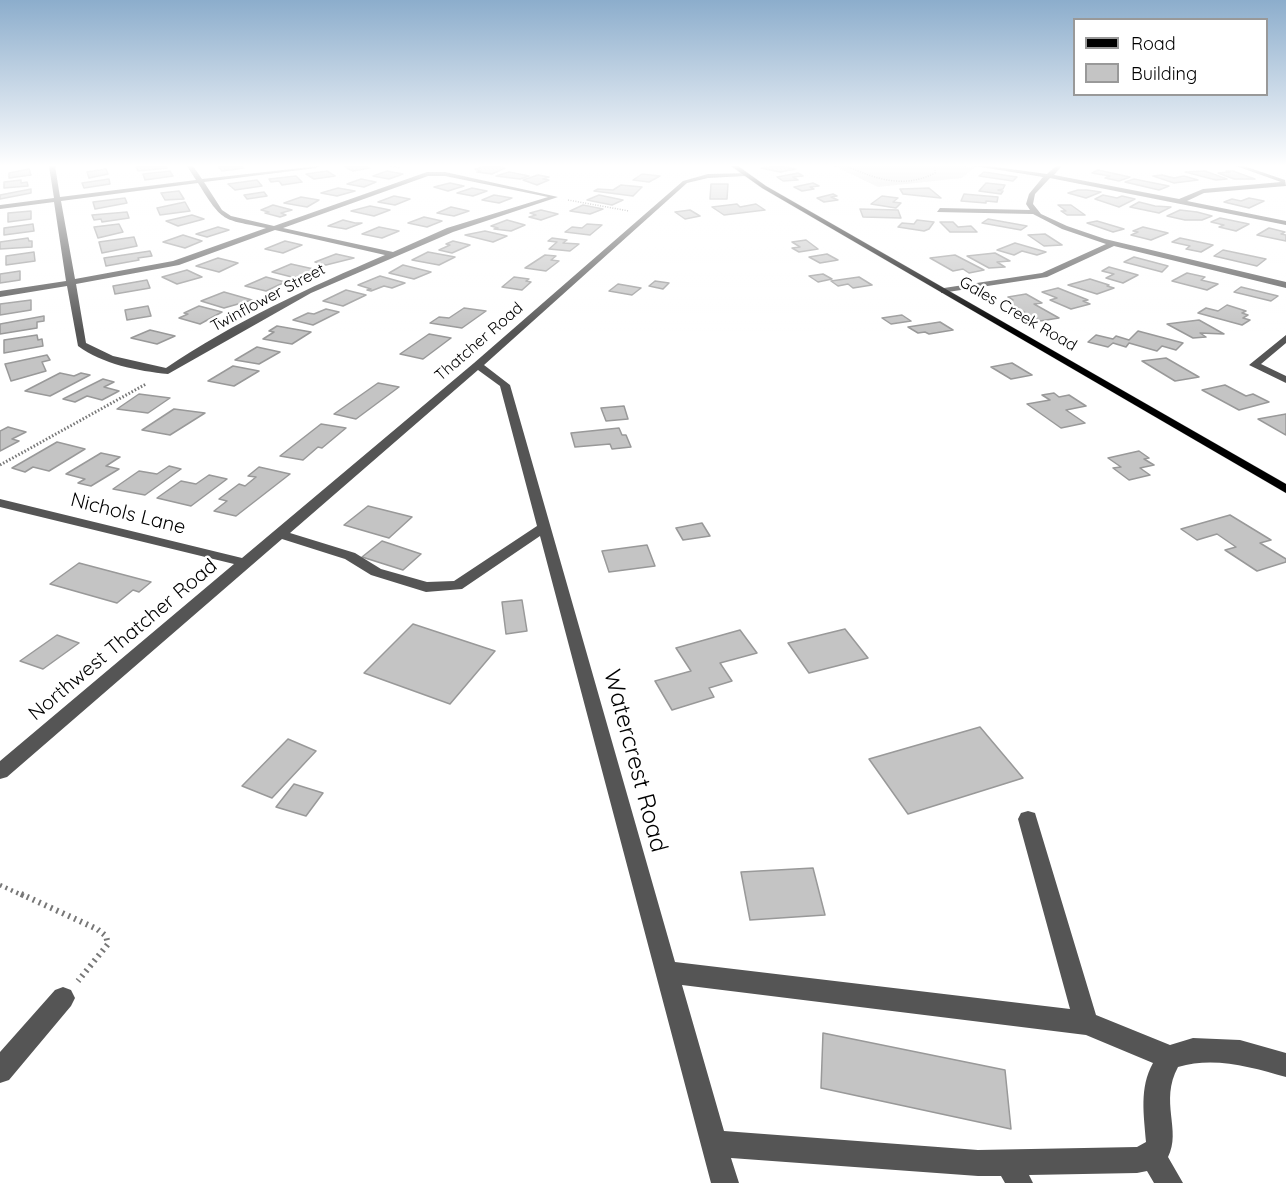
<!DOCTYPE html>
<html>
<head>
<meta charset="utf-8">
<style>
  body { margin:0 }
  #map { position:relative; width:1286px; height:1183px; overflow:hidden; background:#fff; font-family:Quicksand,sans-serif }
  canvas { display:block }
  .legend { position:absolute; left:1073px; top:18px; width:195px; height:78px; box-sizing:border-box; background:#fff; border:2px solid #999; margin:0; padding:8px 10px; list-style:none; font-size:18px; color:#000 }
  .legend li { display:flex; align-items:center; gap:12px; height:30px }
  .legend b { width:30px; border:2px solid #999 }
</style>
</head>
<body>
<div id="map">
<canvas width="1286" height="1183"></canvas>
<ul class="legend">
<li><b style="height:8px;background:#000"></b>Road</li>
<li><b style="height:16px;background:#c4c4c4"></b>Building</li>
</ul>
</div>
<script>
const c = document.querySelector('canvas').getContext('2d');
c.lineJoin = 'round';
function fillPath(path, color) { c.fillStyle = color; c.fill(path, 'evenodd'); }
function strokePath(path, color, width, dash) { c.strokeStyle = color; c.lineWidth = width; c.lineCap = dash ? 'butt' : 'round'; c.setLineDash(dash || []); c.stroke(path); }
function label(font, color, halo, rows, align = 'center') {
  c.font = font + ' Quicksand,sans-serif'; c.lineWidth = 5; c.setLineDash([]); c.textBaseline = 'middle'; c.strokeStyle = halo; c.fillStyle = color; for (const [text, x, y, turn = 0] of rows) {
    c.save(); c.translate(x, y); c.rotate((+turn || 0) * Math.PI / 180); c.textAlign = isNaN(turn) ? turn : align; if (halo) c.strokeText(text, 0, 0); c.fillText(text, 0, 0); c.restore();
  }
}
fillPath(new Path2D(`
  M834 166H962L975 167 962 178 878 187Z`), '#dcdcdc');
const building = new Path2D(`
  M164 166 167 168 138 171 136 167Z
  M218 166H242L244 168 222 171Z
  M365 166 370 168 353 171 345 167Z
  M487 166H495L505 168 492 174 477 172 481 171 475 169Z
  M779 166 796 169 780 172 761 168Z
  M29 169 31 175 9 178V173Z
  M106 169 108 174 89 178 87 172Z
  M1098 170 1130 177 1119 181 1105 178 1110 176 1092 173Z
  M170 171 173 176 145 180 143 174Z
  M327 171 335 176 314 179 306 174Z
  M387 171 403 174 389 179 373 176Z
  M1205 171 1227 179 1216 180 1185 172Z
  M1226 171H1233L1255 179H1234L1218 173 1230 172Z
  M509 172 529 176 520 179 496 176Z
  M984 172 1017 177 1013 181 979 176Z
  M798 173 803 176 793 177 798 180 783 181 777 177Z
  M642 174 660 176 649 182 633 180Z
  M538 175 549 177 543 179 549 180 537 185 523 180Z
  M1162 175 1174 178 1184 176 1198 180 1174 183 1153 176Z
  M296 176 302 182 282 185 279 181 271 182 269 179Z
  M109 179 110 184 84 188 82 183Z
  M361 179 376 182 364 187 347 184Z
  M1134 179 1169 186 1159 190 1125 182Z
  M21 180V183L27 182 28 186 4 188V182Z
  M257 180 262 186 235 190 228 184Z
  M450 183 464 186 448 191 434 187Z
  M813 183 819 186 810 187 814 189 802 191 794 187Z
  M986 183 1005 185 1003 189 998 190 1003 191 1001 194 979 191Z
  M711 184H728L727 199H710Z
  M621 185 642 187 633 196 594 191 598 189 613 190Z
  M338 188 355 191 337 196 321 193Z
  M472 188 487 191 473 196 457 193Z
  M929 188 941 198 903 194 900 189Z
  M31 189V193L0 199V195Z
  M1078 190H1087L1101 192 1086 198 1068 193Z
  M179 191 184 199 165 200 161 193Z
  M264 192 267 196 247 199 244 195Z
  M833 194 837 196 831 197 838 200 824 202 817 198Z
  M964 194 998 197 997 202 986 201V203L961 201Z
  M494 195 512 198 499 203 482 200Z
  M599 195 623 200 612 205 587 200Z
  M1103 195 1117 198 1122 196 1135 199 1119 207 1095 199Z
  M394 196 410 199 395 205 378 202Z
  M882 196 898 198 893 202 901 203 896 208 871 204Z
  M301 197 319 200 307 207 284 203Z
  M125 198 127 203 95 209 93 202Z
  M1249 198 1264 201 1249 208 1224 202 1232 199 1241 201Z
  M185 202 190 211 160 215 157 208Z
  M1139 202 1155 206 1171 207 1159 213 1130 207Z
  M737 204 740 207 756 204 765 210 724 215 712 207Z
  M273 205 292 210 281 213 286 215 280 217 265 213 269 212 261 210Z
  M583 205 603 209 590 214 570 211Z
  M1058 205H1071L1085 215H1067L1061 211H1066Z
  M370 206 390 210 374 216 351 211Z
  M451 207 469 211 454 216 437 213Z
  M860 209 898 210 901 218 863 217Z
  M541 210 558 214 541 220 529 217 536 215 530 213Z
  M690 210 700 216 685 219 675 212Z
  M1180 210 1197 212 1212 216 1202 220H1185L1167 216Z
  M31 211V219L8 222V213Z
  M127 212 129 218 102 222 101 219 94 220 92 215Z
  M192 215 204 219 178 226 166 221Z
  M424 217 442 221 427 227 408 223Z
  M1220 218 1249 224 1236 231 1219 227 1224 225 1211 222Z
  M988 219 1027 226 1021 230 982 223Z
  M343 220 355 223H362L346 229 328 226Z
  M507 220 525 225 511 231 494 229 498 228 491 226Z
  M917 220 934 222 929 229 924 231 898 227 902 223 914 224Z
  M1097 221 1124 229 1113 232 1087 223Z
  M940 222H953L958 227 971 226 977 232H950Z
  M33 224 34 231 4 235V228Z
  M119 224 123 232 98 238 94 227Z
  M587 224 602 225 590 235 565 232 572 227 582 228Z
  M218 227 229 230 207 237 196 234Z
  M379 227 399 231 382 238 362 234Z
  M1143 227 1168 233 1151 240 1131 235 1138 232 1133 231Z
  M1269 228 1285 232 1281 234 1286 235V241L1257 235Z
  M485 231 507 236 493 242 465 235Z
  M1045 234 1062 245 1044 246 1028 235Z
  M183 235 202 241 185 248 163 242Z
  M134 237 137 246 102 253 99 242Z
  M28 238 29 241H32V247L0 249V242Z
  M552 238 567 240 563 243 579 244 570 251 549 249 557 242 548 241Z
  M1180 238 1213 245 1201 252 1186 249 1190 246 1172 242Z
  M806 240 818 249 799 252 792 248 800 247 792 242Z
  M285 241 302 245 283 253 265 249Z
  M453 241 470 245 452 253 439 250 450 245 446 244Z
  M1015 243 1046 252 1037 255 1022 251 1014 255 997 250Z
  M1223 250 1266 259 1257 266 1214 256Z
  M150 251 152 256 138 258 139 260 106 266 104 258Z
  M34 252 35 261 6 265V256Z
  M428 252 455 257 439 265 412 260Z
  M995 253 1010 261 997 262 1005 267 989 268 967 256Z
  M336 254 354 258 326 265 315 262Z
  M827 254 838 260 820 263 809 257Z
  M545 255 556 256 551 260 559 261 546 271 525 268Z
  M955 255 984 270 969 273 963 269 953 271 930 258Z
  M1134 257 1168 266 1162 272 1124 262Z
  M218 258 238 263 219 272 196 266Z
  M291 264 318 270 296 278 272 272Z
  M403 265 431 272 414 279 389 273Z
  M1109 267 1138 275 1123 283 1106 278 1114 274 1102 271Z
  M187 270 202 277 177 284 162 277Z
  M20 271V280L0 283V274Z
  M1187 273 1205 277 1201 280 1218 284 1207 290 1172 281Z
  M823 274 832 279 818 282 809 276Z
  M380 276 405 283 392 288 384 286 371 291 367 290 371 289 358 285Z
  M266 277 285 282 266 291 245 286Z
  M514 277 529 279 526 281 531 282 522 290 502 287Z
  M859 277 872 285 853 288 848 284 838 286 831 281Z
  M1090 279 1109 285 1107 286 1114 288 1097 294 1068 285Z
  M147 280 150 288 115 294 113 286Z
  M655 281 669 283 663 289 649 286Z
  M618 284 641 288 632 295 609 291Z
  M1241 287 1278 296 1271 301 1234 292Z
  M1058 288 1088 300 1083 301 1090 304 1071 309 1050 300 1057 298 1042 292Z
  M346 290 366 295 343 306 323 301Z
  M224 292 252 300 224 308 201 301Z
  M1026 294 1042 303 1034 304 1059 318 1040 321 1004 301 1013 300 1008 297Z
  M31 300V310L0 315V304Z
  M1227 305 1246 311 1242 313 1248 315 1243 318 1250 320 1242 325 1198 313 1206 308 1218 311Z
  M148 306 151 316 127 320 125 310Z
  M199 306 222 312 200 324 179 318 188 314 184 313Z
  M464 308 486 311 462 328 430 323 439 317 449 318Z
  M326 309 339 312 313 325 293 320 308 313 314 314Z
  M902 315 911 321 891 324 882 318Z
  M44 316V321L37 322V328L0 334V324Z
  M1199 320 1224 334 1200 333 1206 337 1193 338 1167 324Z
  M940 322 953 330 929 334 925 332 918 333 908 327Z
  M277 326 311 332 292 344 263 339 274 332 269 331Z
  M150 330 175 336 157 344 131 338Z
  M1138 331 1183 343 1176 350 1162 346 1157 351 1129 343 1126 347 1113 343 1108 347 1088 342 1096 335 1113 339 1116 336 1129 340Z
  M429 334 451 338 423 359 400 354Z
  M37 335 38 340 42 339 43 346 4 353V340Z
  M257 347 280 352 259 364 235 360Z
  M47 355 50 360 42 362 46 371 11 381 5 364Z
  M1166 358 1199 377 1175 381 1142 361Z
  M1012 363 1032 375 1011 379 991 367Z
  M233 366 259 371 234 386 208 381Z
  M60 373 74 376 81 373 90 375 50 396 25 391Z
  M103 379 114 382 104 387 119 391 102 400 87 396 75 402 63 399Z
  M378 383 399 387 356 419 334 414Z
  M1225 385 1246 396 1253 394 1269 402 1239 410 1202 390Z
  M1054 393 1059 397 1069 395 1086 406 1066 410 1085 423 1061 428 1027 404 1050 400 1042 395Z
  M139 394 170 398 148 413 117 409Z
  M624 406 628 419 606 421 601 408Z
  M174 409 205 413 170 435 142 430Z
  M1286 414V435L1258 419Z
  M321 424 346 428 322 448 318 447 303 460 280 456Z
  M8 427 26 432 12 439 19 441 0 451V431Z
  M619 428 622 435H626L631 447 612 449 610 444 575 447 571 433Z
  M57 442 85 449 49 471 33 467 25 472 12 468Z
  M1139 451 1149 458 1144 459 1154 465 1140 468 1150 475 1129 480 1113 468 1121 467 1108 458Z
  M101 453 120 457 106 466 119 469 91 486 78 483 85 479 66 474Z
  M169 466 181 469 145 495 113 489 139 471 157 474Z
  M259 467 290 474 236 516 214 511 227 501 219 499 239 484 245 486 256 477 248 476Z
  M209 475 227 479 191 506 157 498 181 481 196 484Z
  M368 506 412 517 389 538 344 525Z
  M1230 515 1271 540 1260 543 1286 559V562L1257 571 1225 550 1236 547 1217 534 1197 540 1181 529Z
  M702 523 710 536 683 540 676 528Z
  M382 541 421 554 403 570 362 557Z
  M647 545 655 566 609 572 602 551Z
  M79 563 151 582 139 592 133 590 117 603 50 584Z
  M522 600 527 631 506 634 502 602Z
  M413 624 495 651 450 704 364 673Z
  M845 629 868 658 809 673 788 643Z
  M740 630 757 653 720 663 732 681 709 688 714 697 672 710 655 681 691 671 676 648Z
  M57 635 79 643 43 669 20 661Z
  M980 727 1023 778 908 814 869 759Z
  M288 739 316 751 272 798 242 786Z
  M294 784 323 793 306 816 276 807Z
  M813 868 825 915 750 920 741 872Z
  M823 1033 1005 1070 1011 1129 821 1088Z`);
fillPath(building, '#c4c4c4');
strokePath(building, '#999', 1.5);
const major = new Path2D(`
  M731 166H738L766 186 1286 484V493L762 188Z`);
strokePath(major, '#dbdbdb', 1);
strokePath(new Path2D(`
  M391 166 400 168
  M846 166C876 179 904 189 935 173V166
  M568 200 629 211`), '#777', 1.5, [1, 1.5]);
strokePath(new Path2D(`
  M0 465 146 384`), '#777', 3, [1.5, 2]);
strokePath(new Path2D(`
  M0 885 24 896`), '#777', 4.5, [2, 4]);
strokePath(new Path2D(`
  M21 894 97 929 106 936 108 944 78 981`), '#777', 6, [2, 4.5]);
fillPath(new Path2D(`
  M49 166H55L60 197 196 180 187 166H193L202 179 319 166 316 168 204 182 222 210 231 216 274 226 427 172H445L558 197 453 232 311 293 168 374C138 371 102 364 78 346L67 286 0 297V291L66 281 54 202 0 209V205L54 198ZM428 176H445L548 197 447 228 393 252 283 228ZM198 183C223 223 222 219 266 228L173 261 75 279 61 201ZM275 230 385 255C310 287 234 322 166 368L113 356 86 343 76 284 179 265Z
  M975 166H988L1047 174 1056 166H1062L1054 175 1179 199 1203 189 1281 182 1236 166H1244L1285 180 1286 186 1204 193 1187 201 1286 221V225L1050 178 1035 194 1033 204 1041 214 1067 226 1105 239 1286 282V288L1114 246 1047 277 941 293V289L944 288 1042 273 1106 244 1062 229 1033 214 937 212 940 208 1030 210 1026 204 1029 194 1043 177Z
  M747 173 745 176 708 178 687 183 484 365 510 385 675 962 1070 1009 1018 819 1021 813 1028 811 1035 813 1096 1015 1170 1045 1193 1038 1240 1040 1286 1053V1077C1251 1067 1214 1056 1178 1067 1159 1102 1182 1130 1168 1157L1183 1183H1154L1147 1171 1137 1173 1029 1175 1033 1183H1005L1001 1176H978L731 1158 739 1183H711L540 536 462 589 426 592 371 575 345 559 282 539 7 777 0 779V761L234 564 0 507V499L242 558 474 363 683 181 708 174ZM478 370 500 386 537 526 454 581 427 582 381 569 355 553 290 533ZM682 985 1086 1035 1153 1063C1139 1088 1144 1115 1146 1142L1137 1147 978 1150 724 1131Z
  M1286 335V343L1261 364 1286 376V383L1249 365Z
  M63 987 71 990 75 998 71 1006 9 1080 0 1083V1052L55 990Z`), '#555');
fillPath(major, '#000');
const sky = c.createLinearGradient(0, 0, 0, 331);
sky.addColorStop(0, '#8cadcc');
sky.addColorStop(0.5, '#fff');
sky.addColorStop(1, '#ffffff00');
c.fillStyle = sky;
c.fillRect(0, 0, 1286, 331);
label('16px', '#000', '#fff', [
  ["Twinflower Street",268,298,-28],
  ["Gales Creek Road",1018,314,30],
  ["Thatcher Road",479,342,-41]
]);
label('20px', '#000', '#fff', [
  ["Nichols Lane",128,514,14],
  ["Northwest Thatcher Road",123,640,-40]
]);
label('24px', '#000', '#fff', [
  ["Watercrest Road",635,761,75]
]);
</script>
</body>
</html>
